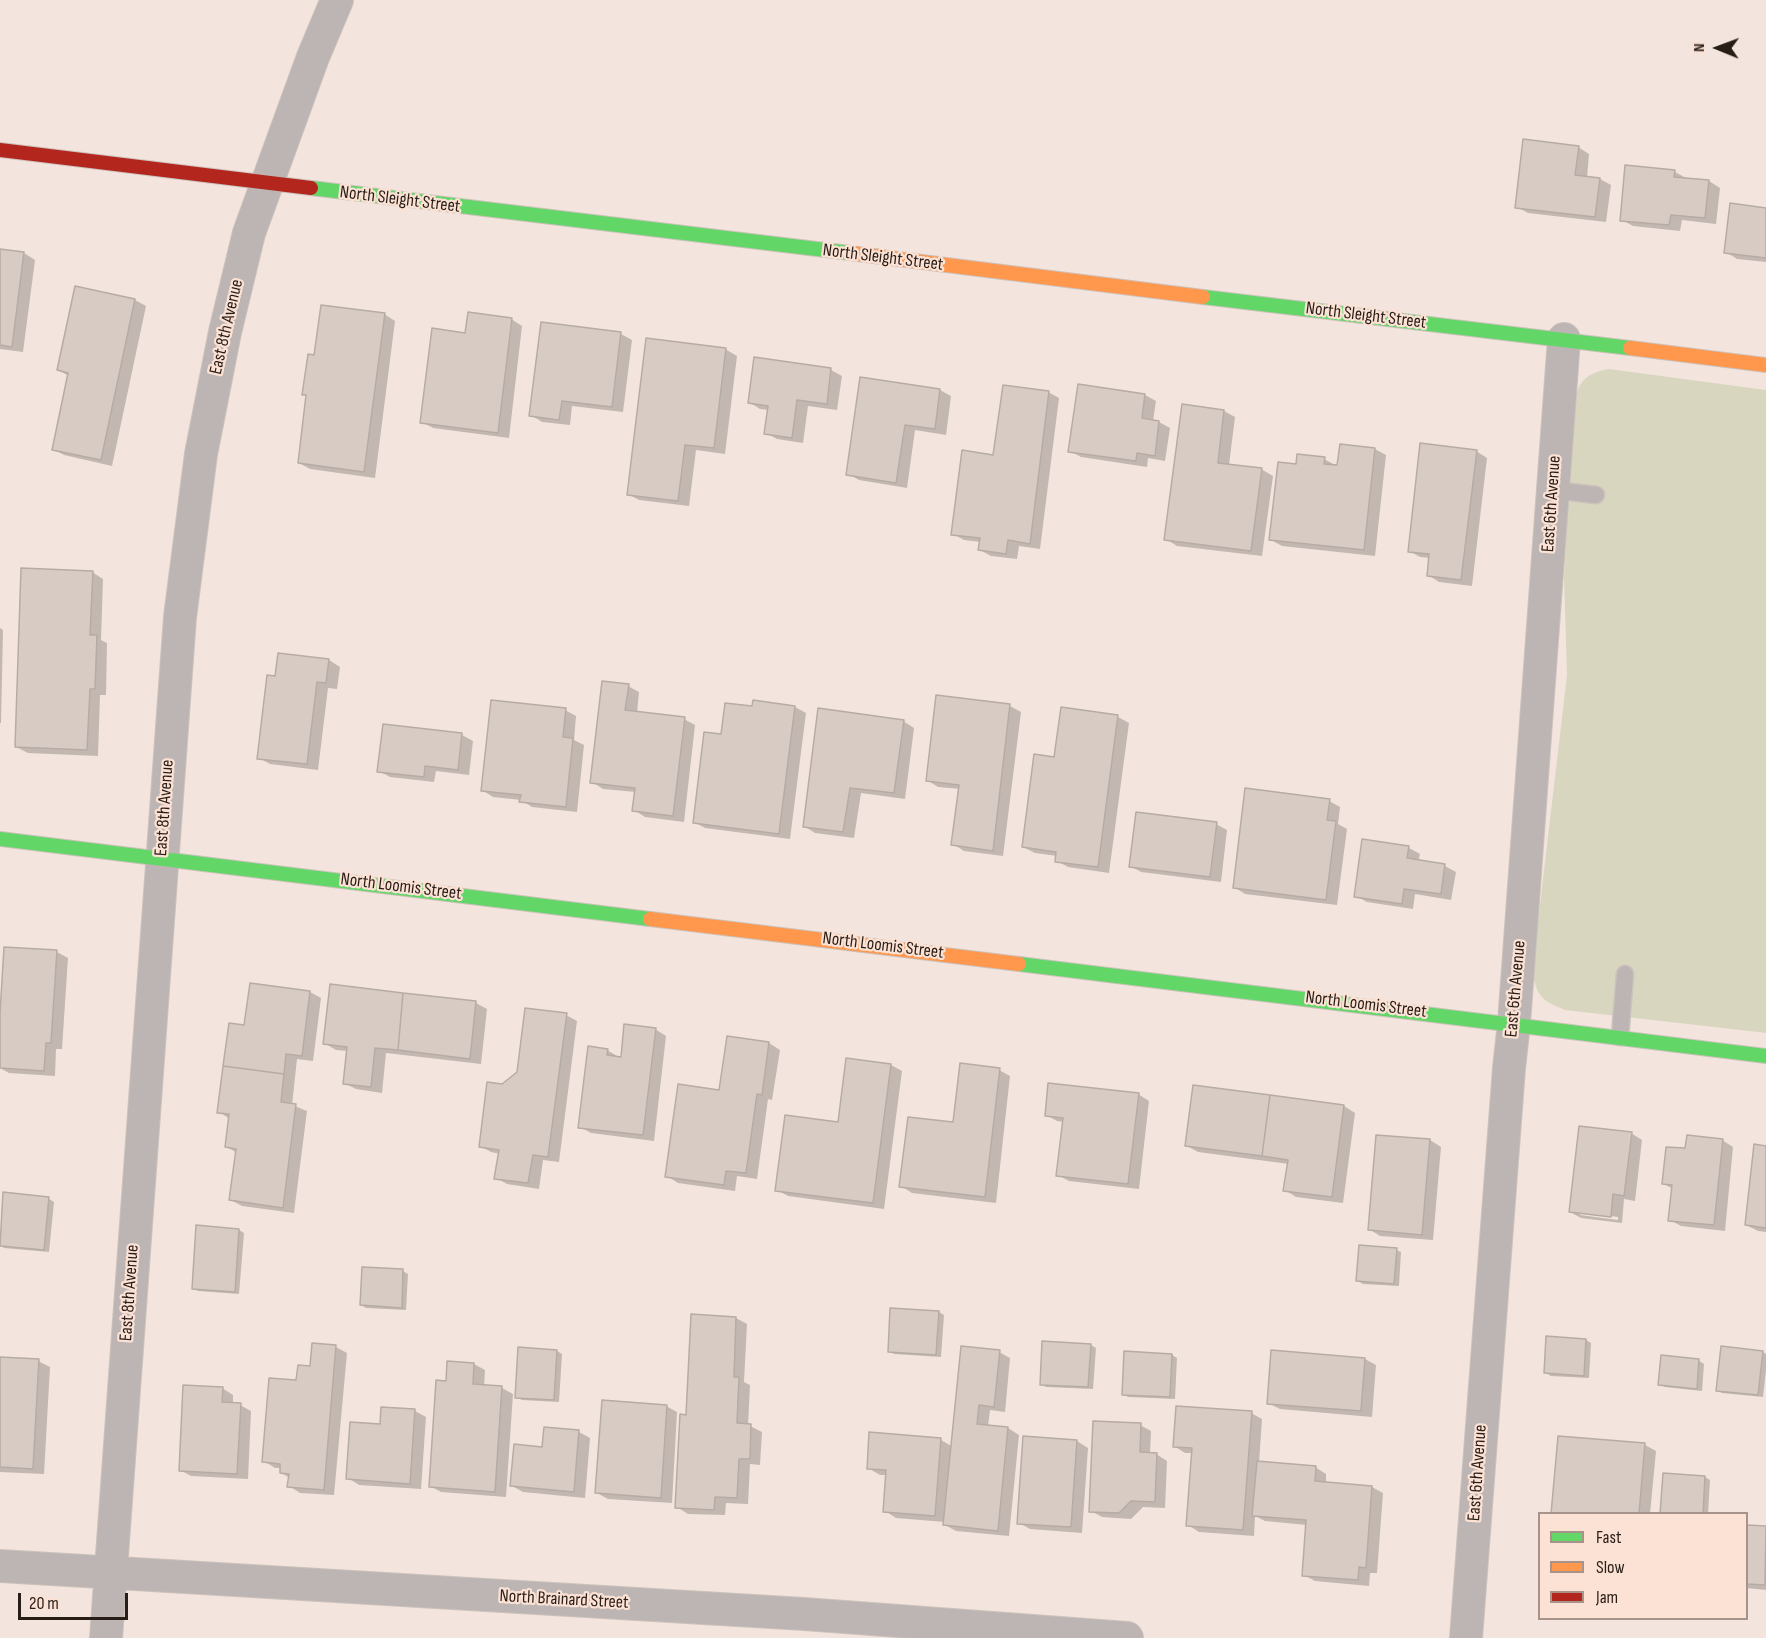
<!DOCTYPE html>
<html>
<head>
<meta charset="utf-8">
<style>
  body { margin:0 }
  #map { position:relative; width:1766px; height:1638px; overflow:hidden; background:#f3e5de; font-family:"Sofia Sans Condensed",sans-serif }
  canvas { display:block }
  .legend { position:absolute; left:1538px; top:1512px; width:210px; height:108px; box-sizing:border-box; background:#fce2d5; border:2px solid #a79389; margin:0; padding:8px 10px; list-style:none; font-size:18px; color:#281d17 }
  .legend li { display:flex; align-items:center; gap:12px; height:30px }
  .legend b { width:30px; border:2px solid #a79389 }
  .north { position:absolute; left:1688px; top:18px; width:60px; height:60px; -webkit-text-stroke:4px #fce2d5; paint-order:stroke; rotate:271deg; font-size:16px; font-weight:700; line-height:24px; text-align:center; color:#281d17 }
  .north::after { content:''; display:block; margin:auto; width:21px; height:27px; background:#281d17; clip-path:polygon(50% 0,100% 100%,50% 72%,0 100%) }
  .scale { position:absolute; left:18px; top:1593px; width:110px; height:27px; box-sizing:border-box; border:3px solid #281d17; border-top:0; padding-left:8px; font-size:18px; line-height:21px; white-space:nowrap; color:#281d17; -webkit-text-stroke:4px #fce2d5; paint-order:stroke }
</style>
</head>
<body>
<div id="map">
<canvas width="1766" height="1638"></canvas>
<ul class="legend">
<li><b style="height:8px;background:#63d668"></b>Fast</li>
<li><b style="height:8px;background:#ff974d"></b>Slow</li>
<li><b style="height:8px;background:#b3261e"></b>Jam</li>
</ul>
<div class="north">N</div>
<div class="scale">20 m</div>
</div>
<script>
const c = document.querySelector('canvas').getContext('2d');
c.lineJoin = 'round';
function fillPath(path, color) { c.fillStyle = color; c.fill(path, 'evenodd'); }
function strokePath(path, color, width, dash) { c.strokeStyle = color; c.lineWidth = width; c.lineCap = dash ? 'butt' : 'round'; c.setLineDash(dash || []); c.stroke(path); }
function label(font, color, halo, rows, align = 'center') {
  c.font = font + ' "Sofia Sans Condensed",sans-serif'; c.lineWidth = 4.5; c.setLineDash([]); c.textBaseline = 'middle'; c.strokeStyle = halo; c.fillStyle = color; for (const [text, x, y, turn = 0] of rows) {
    c.save(); c.translate(x, y); c.rotate((+turn || 0) * Math.PI / 180); c.textAlign = isNaN(turn) ? turn : align; if (halo) c.strokeText(text, 0, 0); c.fillText(text, 0, 0); c.restore();
  }
}
fillPath(new Path2D(`
  M1609 369 1766 390V1033L1565 1010C1542 1001 1538 997 1532 973L1567 675 1564 577 1574 402C1579 381 1586 373 1609 369Z`), '#d9d6c0');
fillPath(new Path2D(`
  M1578 147 1589 154 1587 178 1600 179 1611 185 1606 222 1528 213 1517 207Z
  M1675 172 1686 178 1709 181 1720 188 1716 224 1682 220 1680 231 1633 226 1622 220Z
  M1766 209V262L1737 259 1726 252Z
  M0 250 24 253 35 260 23 352 0 349Z
  M135 300 146 306 112 466 64 455 53 449 69 376 58 370Z
  M384 314 395 321 375 478 310 469 299 463 308 396 304 394 315 357Z
  M511 319 522 326 509 438 433 428 422 422 467 334Z
  M621 334 632 340 623 412 572 406 570 425 542 422 531 415Z
  M725 349 737 356 725 454 696 450 689 506 639 500 628 494Z
  M755 359 831 370 842 376 837 410 808 406 803 443 777 439 766 433 769 410 760 409 749 402Z
  M862 378 940 390 951 396 946 435 915 430 907 488 859 480 848 474Z
  M1048 392 1059 398 1040 549 1019 546 1017 559 991 556 980 550 981 542 964 540 953 534 995 456Z
  M1145 395 1156 401 1153 421 1159 422 1170 428 1165 461 1148 458 1147 467 1081 457 1070 451Z
  M1224 411 1235 417 1229 465 1261 469 1273 476 1262 556 1177 546 1166 539Z
  M1341 445 1375 449 1386 455 1375 556 1282 546 1271 540 1297 466 1324 459 1339 467Z
  M1476 451 1487 458 1472 586 1439 582 1428 575 1430 558 1420 557 1409 551Z
  M92 572 103 579 101 640 107 643 106 695H100L98 756 28 753 16 747Z
  M0 628 3 630 1 723H0Z
  M329 660 340 667 337 689 328 688 318 770 270 764 259 758 277 678Z
  M628 686 639 692 637 713 684 719 695 725 684 822 645 817 634 810 636 792 603 789 592 782Z
  M938 697 1010 706 1021 712 1003 856 964 851 953 844 960 789 938 787 927 780Z
  M795 707 806 713 790 839 705 828 694 822 722 736Z
  M1063 709 1118 717 1129 723 1109 873 1068 867 1057 861V856L1035 853 1023 847 1056 759Z
  M565 710 576 716 574 740 584 745 577 812 532 807 521 800 493 797 482 790Z
  M903 721 914 728 905 799 861 793 854 838 815 833 804 826Z
  M462 735 473 741 469 775 436 771 434 782 390 777 379 771Z
  M1329 801 1340 807 1338 824 1347 829 1337 905 1245 894 1234 887Z
  M1216 824 1227 830 1221 882 1141 872 1130 866Z
  M1409 848 1420 854 1418 862 1445 866 1456 872 1451 900 1415 894 1413 909 1367 902 1356 896Z
  M57 952 68 958 62 1049H56L55 1076 9 1073 0 1068V1037Z
  M251 985 310 992 321 998 313 1061 297 1059 292 1105 307 1111 294 1213 242 1206 231 1200 237 1153 227 1147 230 1119 219 1112 245 1027Z
  M476 1003 487 1009 481 1064 386 1053 382 1093 356 1089 344 1083 348 1051 336 1050 324 1043Z
  M566 1015 577 1021 559 1162 543 1160 539 1189 507 1184 496 1178 500 1154 491 1152 480 1146 502 1085 518 1072Z
  M655 1029 666 1036 654 1141 591 1133 580 1127 607 1050 622 1059Z
  M769 1043 780 1050 772 1100 768 1099 757 1179 737 1176 735 1191 678 1183 667 1176Z
  M891 1065 902 1071 884 1209 788 1196 777 1190 840 1123Z
  M999 1070 1010 1076 996 1203 912 1193 901 1186Z
  M1194 1087 1344 1106 1355 1113 1343 1203 1296 1197 1285 1190 1289 1164 1198 1152 1187 1146Z
  M1138 1094 1149 1101 1139 1189 1069 1181 1058 1175 1064 1122 1057 1121 1046 1115Z
  M1631 1133 1642 1140 1635 1201 1624 1199 1622 1223 1581 1218 1570 1212ZM1580 1212 1618 1217V1220L1580 1215Z
  M1430 1140 1441 1147 1433 1240 1380 1236 1369 1229Z
  M1722 1140 1733 1147 1725 1231 1681 1226 1670 1220 1673 1189 1664 1184 1687 1150Z
  M1766 1147V1232L1758 1231 1746 1225Z
  M4 1194 49 1199 54 1202 49 1252 4 1248 0 1245Z
  M198 1227 239 1230 244 1233 239 1294 198 1291 193 1288Z
  M1396 1250 1401 1252 1399 1286 1363 1284 1358 1281Z
  M363 1269 403 1271 408 1274 406 1310 366 1308 361 1305Z
  M939 1312 944 1315 941 1357 894 1354 889 1351Z
  M693 1316 736 1318 747 1324 744 1382 750 1385 748 1425 762 1432 760 1465 750 1464 748 1504 726 1503 725 1515 688 1514 677 1507 687 1417Z
  M1586 1340 1591 1343 1589 1378 1551 1376 1546 1373Z
  M314 1344 336 1347 347 1353 334 1495 300 1493 289 1486 290 1478 281 1473V1468H275L264 1461 311 1367Z
  M1091 1345 1096 1348 1093 1389 1046 1387 1041 1384Z
  M557 1351 562 1354 559 1402 522 1400 516 1397Z
  M999 1352 1010 1358 1005 1412 990 1410 988 1426 1008 1428 1019 1435 1009 1536 956 1531 945 1525V1522L896 1518 885 1511 887 1475H880L868 1468 941 1440 953 1447Z
  M1763 1352 1766 1354V1370L1763 1397 1722 1393 1717 1390Z
  M1172 1355 1177 1358 1175 1399 1128 1397 1123 1394Z
  M1662 1357 1699 1361 1704 1364 1702 1391 1665 1387 1660 1384Z
  M0 1359 38 1361 50 1367 44 1474 0 1472Z
  M1365 1359 1376 1365 1372 1417 1280 1409 1268 1403Z
  M474 1364 485 1370 484 1387 502 1388 513 1394 506 1497 441 1492 430 1486 447 1382Z
  M222 1388 233 1395V1404L240 1405 251 1411 248 1479 191 1476 180 1470Z
  M666 1406 677 1412 672 1503 608 1499 597 1493Z
  M415 1411 426 1417 421 1489 359 1485 348 1478 381 1426Z
  M1251 1413 1262 1419 1259 1463 1315 1467 1326 1474V1483L1372 1487 1383 1493 1377 1573H1370L1369 1586 1315 1581 1304 1575 1307 1525 1265 1521 1255 1516 1254 1536 1199 1532 1188 1525 1193 1453H1185L1174 1446Z
  M1140 1425 1151 1431 1150 1454H1156L1167 1461 1165 1508 1143 1507 1131 1519 1102 1517 1091 1511Z
  M546 1429 579 1432 590 1438 585 1498 523 1492 512 1486 543 1448Z
  M1077 1441 1088 1448 1082 1533 1030 1529 1019 1523Z
  M1645 1445 1656 1451 1650 1514H1553Z
  M1705 1477 1710 1480 1708 1514 1662 1513Z
  M1746 1526 1766 1527V1590L1746 1588Z`), '#0003');
const building = new Path2D(`
  M1523 139 1579 146 1575 175 1600 178 1595 217 1515 208Z
  M1625 165 1675 170 1674 177 1709 180 1705 218 1671 215 1669 225 1620 221Z
  M1730 203 1766 208V258L1724 253Z
  M0 249 24 252 12 347 0 345Z
  M75 286 135 299 101 460 52 450 68 373 57 370Z
  M321 305 385 313 364 472 298 463 306 395H302L308 354 314 355Z
  M468 312 512 318 498 433 420 423 432 328 465 333Z
  M541 322 621 332 612 407 562 401 559 420 529 416Z
  M646 338 726 348 714 448 685 445 678 501 627 495Z
  M754 357 831 368 827 404 797 400 792 438 764 434 768 406 748 403Z
  M860 377 940 389 935 429 905 425 896 483 846 475Z
  M1078 384 1145 394 1142 418 1159 421 1155 456 1137 453 1136 461 1068 452Z
  M1003 385 1049 391 1030 544 1008 540 1006 554 978 550 980 538 951 535 962 450 993 455Z
  M1182 404 1224 410 1218 463 1262 468 1251 551 1164 540Z
  M1420 443 1477 450 1461 580 1427 576 1429 554 1408 552Z
  M1340 444 1375 448 1364 550 1269 540 1278 462 1296 464 1297 454 1325 457 1324 464 1337 465Z
  M21 568 93 571 90 635H97L95 689H90L87 750 15 747Z
  M278 653 329 659 326 683 317 682 307 764 257 759 267 675 275 676Z
  M602 681 629 684 625 710 685 717 673 816 632 811 635 788 590 783Z
  M936 695 1010 704 993 851 951 845 959 785 926 781Z
  M491 700 566 708 563 737 573 738 566 807 519 802 521 795 481 791Z
  M753 700 795 706 779 834 693 823 704 732 721 734 725 703 752 706Z
  M1061 707 1118 715 1098 867 1055 862 1056 852 1022 847 1034 754 1054 757Z
  M818 708 904 720 894 793 850 788 843 832 803 827Z
  M383 724 462 733 458 770 425 766 424 777 377 772Z
  M1245 788 1330 799 1327 820 1336 821 1326 900 1233 888Z
  M1136 812 1217 822 1210 877 1129 867Z
  M1362 839 1409 846 1407 858 1445 864 1441 894 1404 889 1402 904 1354 897Z
  M4 947 57 950 51 1043H46L44 1071 0 1068V1013Z
  M250 983 310 991 302 1056 286 1054 284 1074 223 1066 229 1023 244 1025Z
  M330 984 403 993 398 1050 375 1048 371 1087 343 1084 347 1047 323 1044Z
  M403 993 476 1001 470 1059 398 1050Z
  M525 1008 567 1013 548 1157 533 1155 528 1183 494 1179 499 1150 479 1147 487 1082 502 1084 517 1072Z
  M624 1024 656 1028 643 1135 578 1128 588 1046 608 1049 607 1055 621 1057Z
  M727 1036 769 1042 762 1095 757 1094 746 1173 726 1171 724 1185 665 1177 678 1084 719 1090Z
  M846 1058 891 1064 873 1203 775 1191 785 1115 838 1122Z
  M960 1063 1000 1068 985 1197 899 1187 908 1117 953 1122Z
  M223 1066 284 1074 281 1102 296 1104 283 1208 229 1200 236 1149 225 1147 229 1114 217 1113Z
  M1048 1083 1139 1093 1128 1184 1056 1176 1063 1118 1045 1116Z
  M1193 1085 1270 1095 1262 1156 1185 1146Z
  M1270 1095 1344 1105 1332 1197 1283 1191 1288 1160 1262 1156Z
  M1579 1126 1632 1132 1624 1196 1613 1194 1611 1217 1569 1212Z
  M1376 1135 1430 1139 1422 1235 1368 1230Z
  M1687 1135 1723 1139 1714 1225 1668 1221 1672 1185 1662 1184 1666 1147 1685 1148Z
  M1754 1144 1766 1146V1228L1745 1225Z
  M3 1192 49 1197 44 1250 0 1246Z
  M196 1225 239 1229 235 1292 192 1289Z
  M1359 1245 1397 1248 1394 1284 1356 1281Z
  M362 1267 403 1269 402 1308 360 1305Z
  M890 1308 939 1311 936 1355 888 1352Z
  M691 1314 736 1317 734 1377H739L737 1423 751 1424 750 1459H739L737 1498 715 1497 714 1510 675 1508 680 1414 686 1415Z
  M1546 1336 1586 1339 1584 1376 1544 1373Z
  M1042 1341 1091 1344 1088 1387 1040 1385Z
  M312 1343 336 1345 324 1490 287 1487 289 1474 280 1473V1464L262 1462 269 1378 296 1380 298 1365 310 1366Z
  M961 1346 1000 1350 994 1407 979 1405 977 1424 1008 1427 998 1531 943 1525Z
  M1721 1346 1763 1351 1758 1395 1716 1391Z
  M518 1347 557 1350 554 1400 515 1398Z
  M1271 1350 1365 1358 1361 1411 1267 1404Z
  M1124 1351 1172 1354 1170 1397 1122 1395Z
  M1661 1355 1699 1359 1697 1389 1658 1385Z
  M0 1357 39 1359 33 1469 0 1467Z
  M447 1361 474 1363 473 1384 502 1386 495 1492 429 1487 436 1380 446 1381Z
  M183 1385 223 1387 222 1402 241 1403 237 1474 179 1471Z
  M602 1400 667 1405 661 1498 595 1493Z
  M1176 1406 1252 1411 1243 1530 1186 1526 1192 1448 1173 1447Z
  M381 1407 415 1409 410 1484 346 1479 350 1422 380 1424Z
  M1093 1421 1141 1423 1140 1452 1157 1453 1155 1502 1131 1501 1119 1513 1089 1512Z
  M544 1427 579 1430 574 1492 510 1486 514 1444 542 1447Z
  M869 1432 941 1438 935 1516 883 1512 886 1470 867 1469Z
  M1023 1436 1077 1440 1071 1527 1017 1524Z
  M1558 1436 1645 1443 1639 1514H1551Z
  M1257 1461 1316 1466 1315 1481 1372 1486 1366 1568 1359 1567 1358 1580 1302 1576 1306 1520 1252 1516Z
  M1663 1473 1705 1476 1703 1514H1660Z
  M1746 1525 1766 1526 1765 1585 1746 1584Z`);
fillPath(building, '#d8cbc4');
strokePath(building, '#b7aba5', 1.5);
const lane = new Path2D(`
  M1553 490 1596 495
  M1620 1037 1625 974`);
const street = new Path2D(`
  M0 1566 804 1614 1127 1638
  M106 1638 180 617 201 454 225 332 249 233 313 57 337 0
  M1466 1638 1509 1068 1514 1023 1564 339`);
const fast = new Path2D(`
  M311 188 850 253
  M1203 297 1630 348
  M0 839 650 919
  M1019 964 1766 1056`);
const slow = new Path2D(`
  M850 253 1203 297
  M1630 348 1766 365
  M650 919 1019 964`);
const jam = new Path2D(`
  M0 150 311 188`);
strokePath(lane, '#cdc2bc', 19);
strokePath(street, '#cdc2bc', 34);
strokePath(fast, '#cdc2bc', 16);
strokePath(slow, '#cdc2bc', 16);
strokePath(jam, '#cdc2bc', 16);
strokePath(lane, '#bcb5b3', 16);
strokePath(street, '#bcb5b3', 32);
strokePath(fast, '#63d668', 14);
strokePath(slow, '#ff974d', 14);
strokePath(jam, '#b3261e', 14);
label('18px', '#281d17', '#fce2d5', [
  ["North Sleight Street",400,200,7],
  ["North Sleight Street",883,258,7],
  ["North Sleight Street",1366,316,7],
  ["East 8th Avenue",227,327,-77],
  ["East 6th Avenue",1552,504,-86],
  ["East 8th Avenue",165,808,-86],
  ["North Loomis Street",401,887,7],
  ["North Loomis Street",883,946,7],
  ["East 6th Avenue",1516,989,-85],
  ["North Loomis Street",1366,1005,7],
  ["East 8th Avenue",130,1293,-86],
  ["East 6th Avenue",1478,1473,-86],
  ["North Brainard Street",564,1600,3]
]);
</script>
</body>
</html>
